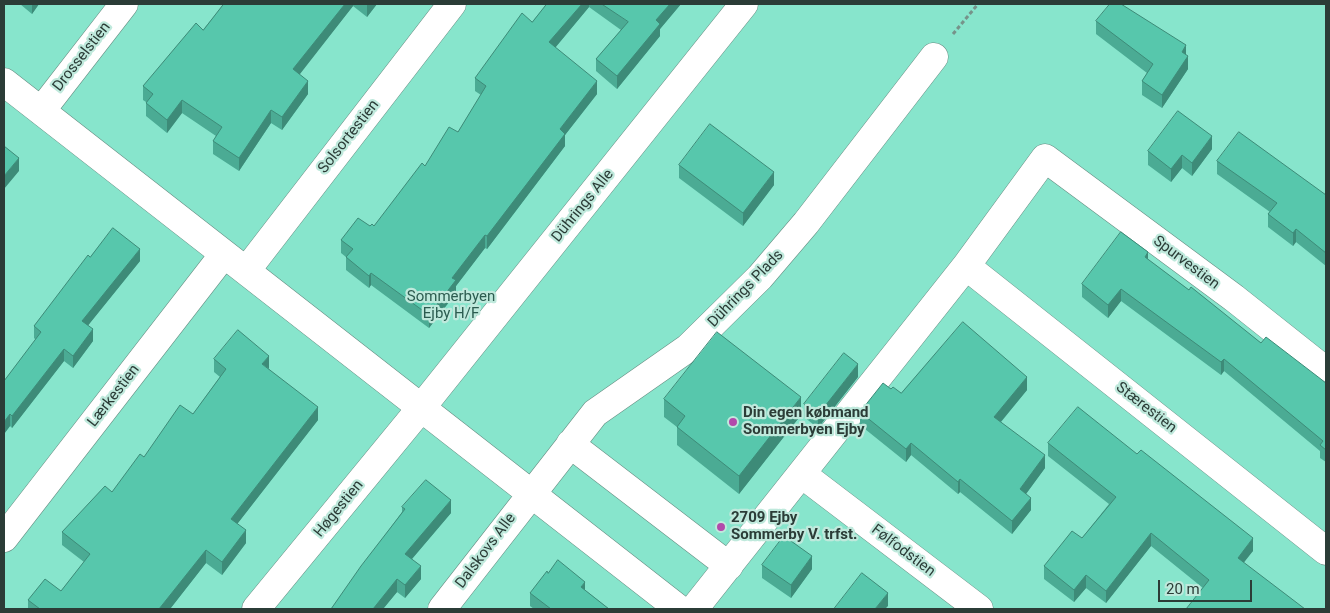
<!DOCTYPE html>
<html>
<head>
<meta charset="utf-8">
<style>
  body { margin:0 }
  #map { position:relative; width:1330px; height:613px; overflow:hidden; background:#bfe9dc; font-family:Roboto,sans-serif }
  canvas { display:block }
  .frame { position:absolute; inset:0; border:5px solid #2b3c37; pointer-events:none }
  .scale { position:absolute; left:1158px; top:580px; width:94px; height:22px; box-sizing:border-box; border:2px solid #2b3c37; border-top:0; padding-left:6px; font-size:15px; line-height:18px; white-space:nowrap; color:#2b3c37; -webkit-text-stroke:4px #bfe9dc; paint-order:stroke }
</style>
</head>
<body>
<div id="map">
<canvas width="1330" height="613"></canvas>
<div class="frame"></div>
<div class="scale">20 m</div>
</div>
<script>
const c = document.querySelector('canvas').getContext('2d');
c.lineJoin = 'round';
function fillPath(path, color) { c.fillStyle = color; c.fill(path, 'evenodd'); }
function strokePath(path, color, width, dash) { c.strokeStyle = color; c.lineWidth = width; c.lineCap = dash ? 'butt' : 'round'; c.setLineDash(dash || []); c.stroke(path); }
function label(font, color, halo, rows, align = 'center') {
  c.font = font + ' Roboto,sans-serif'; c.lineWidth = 4.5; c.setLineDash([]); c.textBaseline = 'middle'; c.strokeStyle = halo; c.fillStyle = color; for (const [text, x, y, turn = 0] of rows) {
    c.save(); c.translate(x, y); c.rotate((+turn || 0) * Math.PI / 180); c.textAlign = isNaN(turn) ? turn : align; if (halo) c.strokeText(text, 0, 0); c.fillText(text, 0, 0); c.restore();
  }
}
fillPath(new Path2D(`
  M4 4H1326V609H4Z`), '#87e5cc');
const minor = new Path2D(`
  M4 82 679 609
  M41 111 124 4
  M966 266 1326 551
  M246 271 452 4
  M570 444 729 566
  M803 475 979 609
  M4 538 224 254
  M256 609 421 408 744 4
  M442 609 595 413 688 348 760 277 806 223 934 57
  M694 609 966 266 1045 158 1234 298 1326 371`);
strokePath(minor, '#678e83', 29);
strokePath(new Path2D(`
  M953 34 978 4`), '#76938a', 3, [4, 2.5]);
strokePath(minor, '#fff', 28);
fillPath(new Path2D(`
  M20 4H39L32 14Z
  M224 4H377L367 17 353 6 299 74 308 94 282 130 271 123 239 171 213 154V141L216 136 182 113 167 133 146 116V102L143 100V86L203 30Z
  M547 4H681L660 29V36L617 89 596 71V59L621 30 589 7 555 48 597 94 565 135V146L487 249 485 248 456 286V293L429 328 371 285 369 288 346 270V257L341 253V240L370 226H374L425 166 458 132 481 95 475 91V78L532 22Z
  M1096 21 1186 55 1188 69 1162 108 1142 95V81L1147 73 1096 34Z
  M1212 149 1192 176 1182 168 1171 182 1148 165V151Z
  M1217 161 1326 195V266L1296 242 1293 246 1268 227V214L1270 212 1217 174Z
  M679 165 774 185 743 226 679 178Z
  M90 257 140 261 88 325 93 341 73 368 64 361 12 428 10 426 4 434V381L36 340 34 338V326Z
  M1148 260 1261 343 1326 383V462L1320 458V451L1224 371 1221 375 1121 301 1108 318 1082 297V284Z
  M214 359 269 369 318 420 237 524 246 543 222 575 206 563 170 609H28V600L61 591 84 562 62 545V532L112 492 193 414 220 377 214 372Z
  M858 377 818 428 804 417V404Z
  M891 389 901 393 1027 390 1001 422 1045 468 1026 494 1031 510 1012 534 960 492 958 494 911 455 906 462 860 425V412Z
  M664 399 801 415 739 494 677 445V427L664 417Z
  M1048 443 1253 551 1203 588 1151 546 1106 603 1086 588 1074 602 1044 579V566L1082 538 1109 504 1048 456Z
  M402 507 451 513 412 559 421 579 405 598 397 592 383 609H331L402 512Z
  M762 565 812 569 791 598 762 578Z
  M585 590 609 609H534L530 606V593Z`), '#4bab94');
fillPath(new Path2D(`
  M32 4H39L32 14Z
  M345 4H353V6L293 83V69Z
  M367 4H377L367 17Z
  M582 4H589V7L549 55V42Z
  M670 4H681L660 29V36L617 89V76L656 20Z
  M1186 45V58L1182 52Z
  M1188 56V69L1162 108V95Z
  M308 81V94L282 130V117Z
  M597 81V94L565 135V146L487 249V236L560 129Z
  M182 100V113L167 133V120Z
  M271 110V123L239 171V158Z
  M1212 136V149L1192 176V163Z
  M1182 155V168L1171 182V169Z
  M19 158V171L4 189V176Z
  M774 172V185L743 226V213Z
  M1296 229V242L1293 246V233Z
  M485 235V248L456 286V293L429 328V315L452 278Z
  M140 249V261L82 333V321Z
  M1148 252V265L1145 257Z
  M371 273V285L369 288V276Z
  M1121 289V301L1108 318V305Z
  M93 329V341L73 368V356Z
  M64 349V361L12 428V416Z
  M269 356V369L262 364Z
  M1224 359V371L1221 375V362Z
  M858 364V377L818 428V415Z
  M1027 377V390L994 430V417Z
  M801 397V415L739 494V476Z
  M318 407V420L231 532V519Z
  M10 414V426L4 434V422Z
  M911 443V455L906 462V449Z
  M1045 455V468L1020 502V489Z
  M960 479V492L958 494V482Z
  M1031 498V510L1012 534V521Z
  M451 500V513L405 567V554Z
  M246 530V543L222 575V562Z
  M1151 533V546L1106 603V591Z
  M1253 538V551L1238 570V558Z
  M206 550V563L170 609H159Z
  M812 556V569L791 598V585Z
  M421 566V579L405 598V585Z
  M1086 575V588L1074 602V590Z
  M397 579V592L383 609H373Z
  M585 582V595L581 587Z
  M888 593V606L885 609H875Z`), '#3d8b78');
const building = new Path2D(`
  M224 4H345L293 69 308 81 282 117 271 110 239 158 213 141 222 127 182 100 167 120 146 103 153 94 143 86 196 23 203 30Z
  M547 4H582L549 42 597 81 560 129 565 134 487 236 485 235 452 278 456 280 429 315 371 273 369 276 346 257 353 249 341 240 358 218 370 226 372 224 374 226 422 163 425 166 449 127 458 132 486 86 475 78 522 13 532 22Z
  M602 4H670L656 20 660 24 617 76 596 59 628 22Z
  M1110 4H1121L1186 45 1182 52 1188 56 1162 95 1142 81 1153 64 1096 21Z
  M1178 111 1212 136 1192 163 1182 155 1171 169 1148 151Z
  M710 124 774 172 743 213 679 165Z
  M1239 132 1326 195V253L1296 229 1293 233 1268 214 1277 203 1217 161Z
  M4 146 19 158 4 176Z
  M113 228 140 249 82 321 93 329 73 356 64 349 12 416 10 414 4 422V381L41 332 34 326 88 255 90 257Z
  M1121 232 1148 252 1145 257 1189 290 1191 287 1261 343 1266 337 1326 383V450L1320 445 1323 441 1224 359 1221 362 1121 289 1108 305 1082 284Z
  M963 322 1027 377 994 417 1045 455 1020 489 1031 498 1012 521 960 479 958 482 911 443 906 449 860 412 883 383 891 389 893 387 901 393Z
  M238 330 269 356 262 364 318 407 231 519 246 530 222 562 206 550 159 609H40L28 600 45 579 61 591 90 554 62 532 105 486 112 492 140 454 144 457 180 405 193 414 226 369 214 359Z
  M717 332 801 397 739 476 677 427 685 416 664 399Z
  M844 353 858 364 818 415 804 404Z
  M1078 407 1137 454 1141 450 1253 538 1238 558 1305 609H1186L1209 580 1151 533 1106 591 1086 575 1074 590 1044 566 1072 531 1082 538 1116 497 1048 443Z
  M426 480 451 500 405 554 421 566 405 585 397 579 373 609H331L361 566 405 509 402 507Z
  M784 536 812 556 791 585 762 565Z
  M558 560 585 582 581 587 609 609H551L530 593 547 571 548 573Z
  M862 573 888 593 875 609H834Z`);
fillPath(building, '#57c7ac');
strokePath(building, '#3d8b78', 1);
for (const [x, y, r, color] of [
  [733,422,5,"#b249ab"],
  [721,527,5,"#b249ab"]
]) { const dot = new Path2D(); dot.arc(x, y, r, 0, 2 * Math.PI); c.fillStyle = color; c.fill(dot); strokePath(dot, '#bfe9dc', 2); }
label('15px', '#2b3c37', '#bfe9dc', [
  ["Drosselstien",82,57,-52],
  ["Solsortestien",349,137,-52],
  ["Dührings Alle",583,206,-51],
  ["Spurvestien",1186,263,37],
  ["Dührings Plads",746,289,-46],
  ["Lærkestien",114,396,-52],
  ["Stærestien",1146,408,38],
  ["Høgestien",339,509,-51],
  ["Dalskovs Alle",486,551,-53],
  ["Følfodstien",903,551,37]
]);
label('15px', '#2c5c50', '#bfe9dc', [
  ["Sommerbyen",451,297],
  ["Ejby H/F",451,314]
]);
label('bold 15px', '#2b3c37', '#bfe9dc', [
  ["Din egen købmand",743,413],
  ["Sommerbyen Ejby",743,430],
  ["2709 Ejby",731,518],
  ["Sommerby V. trfst.",731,535]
], 'left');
</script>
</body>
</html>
